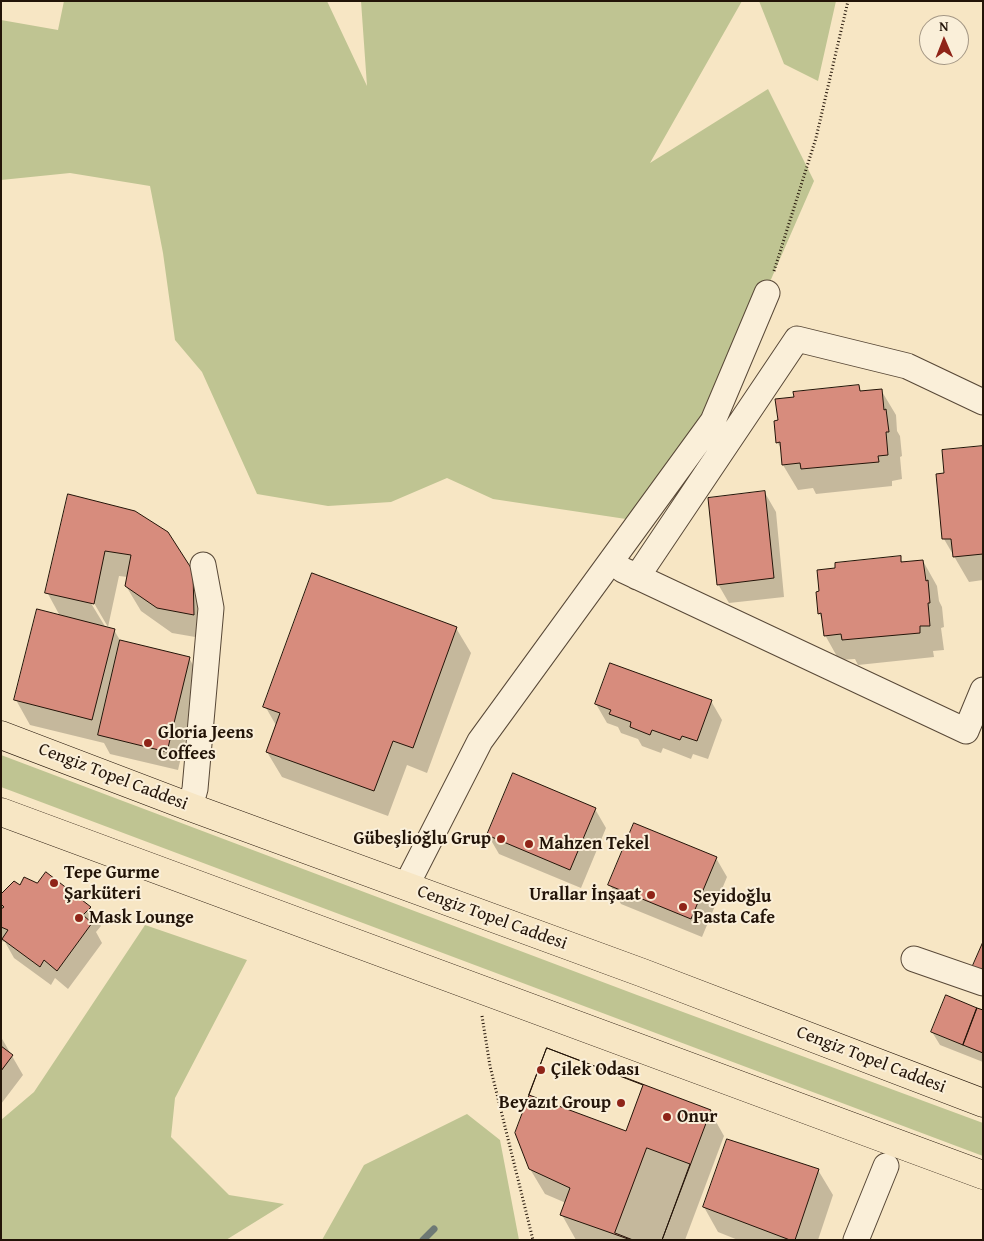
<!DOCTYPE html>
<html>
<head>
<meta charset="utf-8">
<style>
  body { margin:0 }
  #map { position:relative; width:984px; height:1241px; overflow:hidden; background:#f7e6c4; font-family:"Gentium Book Plus",serif }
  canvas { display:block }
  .frame { position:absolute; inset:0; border:2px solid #231408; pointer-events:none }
  .north { position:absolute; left:919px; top:15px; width:50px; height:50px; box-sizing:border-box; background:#faefd9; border:1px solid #a49785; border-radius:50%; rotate:359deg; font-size:14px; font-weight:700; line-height:20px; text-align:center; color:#231408 }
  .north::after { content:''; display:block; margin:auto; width:18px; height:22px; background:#8f2418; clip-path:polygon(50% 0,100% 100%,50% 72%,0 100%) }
</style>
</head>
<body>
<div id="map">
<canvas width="984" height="1241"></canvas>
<div class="frame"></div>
<div class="north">N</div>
</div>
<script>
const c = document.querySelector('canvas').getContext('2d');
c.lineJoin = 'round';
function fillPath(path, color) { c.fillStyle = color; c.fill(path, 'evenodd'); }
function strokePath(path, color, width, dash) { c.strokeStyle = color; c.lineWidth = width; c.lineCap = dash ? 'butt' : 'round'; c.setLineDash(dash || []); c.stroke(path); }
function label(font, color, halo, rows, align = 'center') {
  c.font = font + ' "Gentium Book Plus",serif'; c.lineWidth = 4; c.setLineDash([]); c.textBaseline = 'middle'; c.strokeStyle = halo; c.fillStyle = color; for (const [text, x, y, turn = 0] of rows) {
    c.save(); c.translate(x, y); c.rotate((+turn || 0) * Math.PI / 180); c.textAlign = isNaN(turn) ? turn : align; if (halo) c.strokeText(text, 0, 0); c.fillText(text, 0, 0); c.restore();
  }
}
fillPath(new Path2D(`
  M64 1H327L367 86 361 1H742L650 163 768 89 814 181 710 419 626 519 493 499 447 478 391 502 328 506 257 494 202 372 175 340 163 253 150 186 70 173 1 180V20L58 30Z
  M759 1H836L818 81 784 64Z
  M1 755 637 995 983 1123V1156L1 787Z
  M145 925 247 960 175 1098 171 1137 229 1195 284 1204 226 1240H1V1120L34 1092Z
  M467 1114 500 1140 519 1240H322L364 1165Z`), '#bfc492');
fillPath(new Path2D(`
  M858 387 862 392 881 390 896 415 897 431 900 436 902 456 900 457 902 479 892 481V486L816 494 813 488 798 490 783 465 782 450 777 442Z
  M983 447V580L969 582 944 539 946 474Z
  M765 493 776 512 784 597 729 603 718 584Z
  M69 496 192 572 207 639 172 633 141 611 126 586 128 577 119 576 108 627 91 598 89 600 106 628 114 630 121 642 189 658 200 677 178 770 110 754 104 743 30 725 16 700 60 616 47 592Z
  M900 558 903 563 923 561 937 586 939 601 942 607 944 627 941 628 944 650 933 651 934 657 858 665 855 659 839 660 825 635 823 621 819 613Z
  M456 628 471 653 427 773 407 765 388 816 282 777 267 752 277 727 265 706Z
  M711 701 722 720 708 759 693 754 691 759 663 748 661 753 642 746 638 739 621 733 618 727 607 723 596 704Z
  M595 809 606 828 581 888 499 854 488 835Z
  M716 858 727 877 702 937 621 904 610 885Z
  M20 887 90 907 101 926 96 932 102 943 68 989 55 978 51 985 14 958 5 942 1 941V911L3 909 1 906V896Z
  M983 1011V1062L940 1045 932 1032Z
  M1 1037 23 1075 1 1104Z
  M710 1111 724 1136 685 1240H576L562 1215 566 1203 545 1194 530 1169Z
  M818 1170 833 1195 818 1240H738L718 1232 704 1207Z`), '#0003');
strokePath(new Path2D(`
  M423 1240 434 1229`), '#6e7975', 7);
const building = new Path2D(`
  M859 385 860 391 882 389 884 410 886 409 889 432H886L888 455 878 456 879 462 801 469 800 463 782 465 780 442 776 443 774 421 778 420 775 399 794 397 793 392Z
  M983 446V554L953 557 951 539H942L936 474 944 473 942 450Z
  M765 491 774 578 717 585 708 498Z
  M68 494 135 511 168 532 193 571 194 615 157 608 125 586 131 555 105 551 94 604 45 593Z
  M901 556V562L923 560 926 581 928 580 930 603H928L930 626H920V633L842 640 841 634 824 636 821 613 818 614 816 592 819 591 817 570 835 568V563Z
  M312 573 457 627 413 748 393 741 374 791 266 752 280 713 263 707Z
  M37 609 115 629 92 720 14 700Z
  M120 640 190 657 167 752 98 735Z
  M610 663 712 700 697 741 682 736 680 740 652 730 650 735 630 727 631 722 609 714 611 710 595 704Z
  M513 773 596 808 570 870 487 835Z
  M634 823 717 857 691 919 608 885Z
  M46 872 91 907 83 915 92 923 57 971 44 960 40 967 2 939 8 930 1 927V909L4 907 1 904V894L14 881 20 885 24 877 37 883Z
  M983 942V975L971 970Z
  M946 995 977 1008 963 1045 931 1032Z
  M977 1008 983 1010V1053L963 1045Z
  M1 1046 13 1055 1 1071Z
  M547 1048 711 1110 662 1240H631L560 1215 570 1188 529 1169 515 1133Z
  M547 1048 643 1085 626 1131 529 1095Z
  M727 1139 819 1169 795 1240H790L703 1207Z
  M647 1148 690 1164 662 1240H633L615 1233Z`);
fillPath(building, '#d78c7d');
strokePath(building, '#231408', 1);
const minor = new Path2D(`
  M623 570 966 731 983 690
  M637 577 797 339 907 366 983 402
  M190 807 195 789 211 608 203 565
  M406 886 480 741 713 421 767 293
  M914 959 983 983
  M856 1240 886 1166`);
const major = new Path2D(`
  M1 735 190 807 643 973 983 1103
  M1 812 983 1175`);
strokePath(minor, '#584837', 27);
strokePath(major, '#231408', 29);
strokePath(new Path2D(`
  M774 271 816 138 848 1
  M482 1016 490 1066 533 1240`), '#231408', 3, [1, 2.5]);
strokePath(minor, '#faefd9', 25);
strokePath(major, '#f7e6c4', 28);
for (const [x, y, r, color] of [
  [148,743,5,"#8f2418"],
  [501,839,5,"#8f2418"],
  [529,844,5,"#8f2418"],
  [54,883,5,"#8f2418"],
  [651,895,5,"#8f2418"],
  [683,907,5,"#8f2418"],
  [79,918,5,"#8f2418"],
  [541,1070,5,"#8f2418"],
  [621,1103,5,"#8f2418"],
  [667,1117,5,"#8f2418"]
]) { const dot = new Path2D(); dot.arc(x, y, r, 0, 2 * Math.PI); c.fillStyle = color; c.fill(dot); strokePath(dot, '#faefd9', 2); }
label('bold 18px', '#231408', '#faefd9', [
  ["Gloria Jeens",158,733],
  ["Coffees",158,754],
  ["Gübeşlioğlu Grup",491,839,"right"],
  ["Mahzen Tekel",539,844],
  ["Tepe Gurme",64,873],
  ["Şarküteri",64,894],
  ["Urallar İnşaat",641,895,"right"],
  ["Seyidoğlu",693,897],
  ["Pasta Cafe",693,918],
  ["Mask Lounge",89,918],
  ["Çilek Odası",551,1070],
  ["Beyazıt Group",611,1103,"right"],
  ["Onur",677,1117]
], 'left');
label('18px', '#231408', '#faefd9', [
  ["Cengiz Topel Caddesi",113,777,21],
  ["Cengiz Topel Caddesi",492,918,20],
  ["Cengiz Topel Caddesi",871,1060,21]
]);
</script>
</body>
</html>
